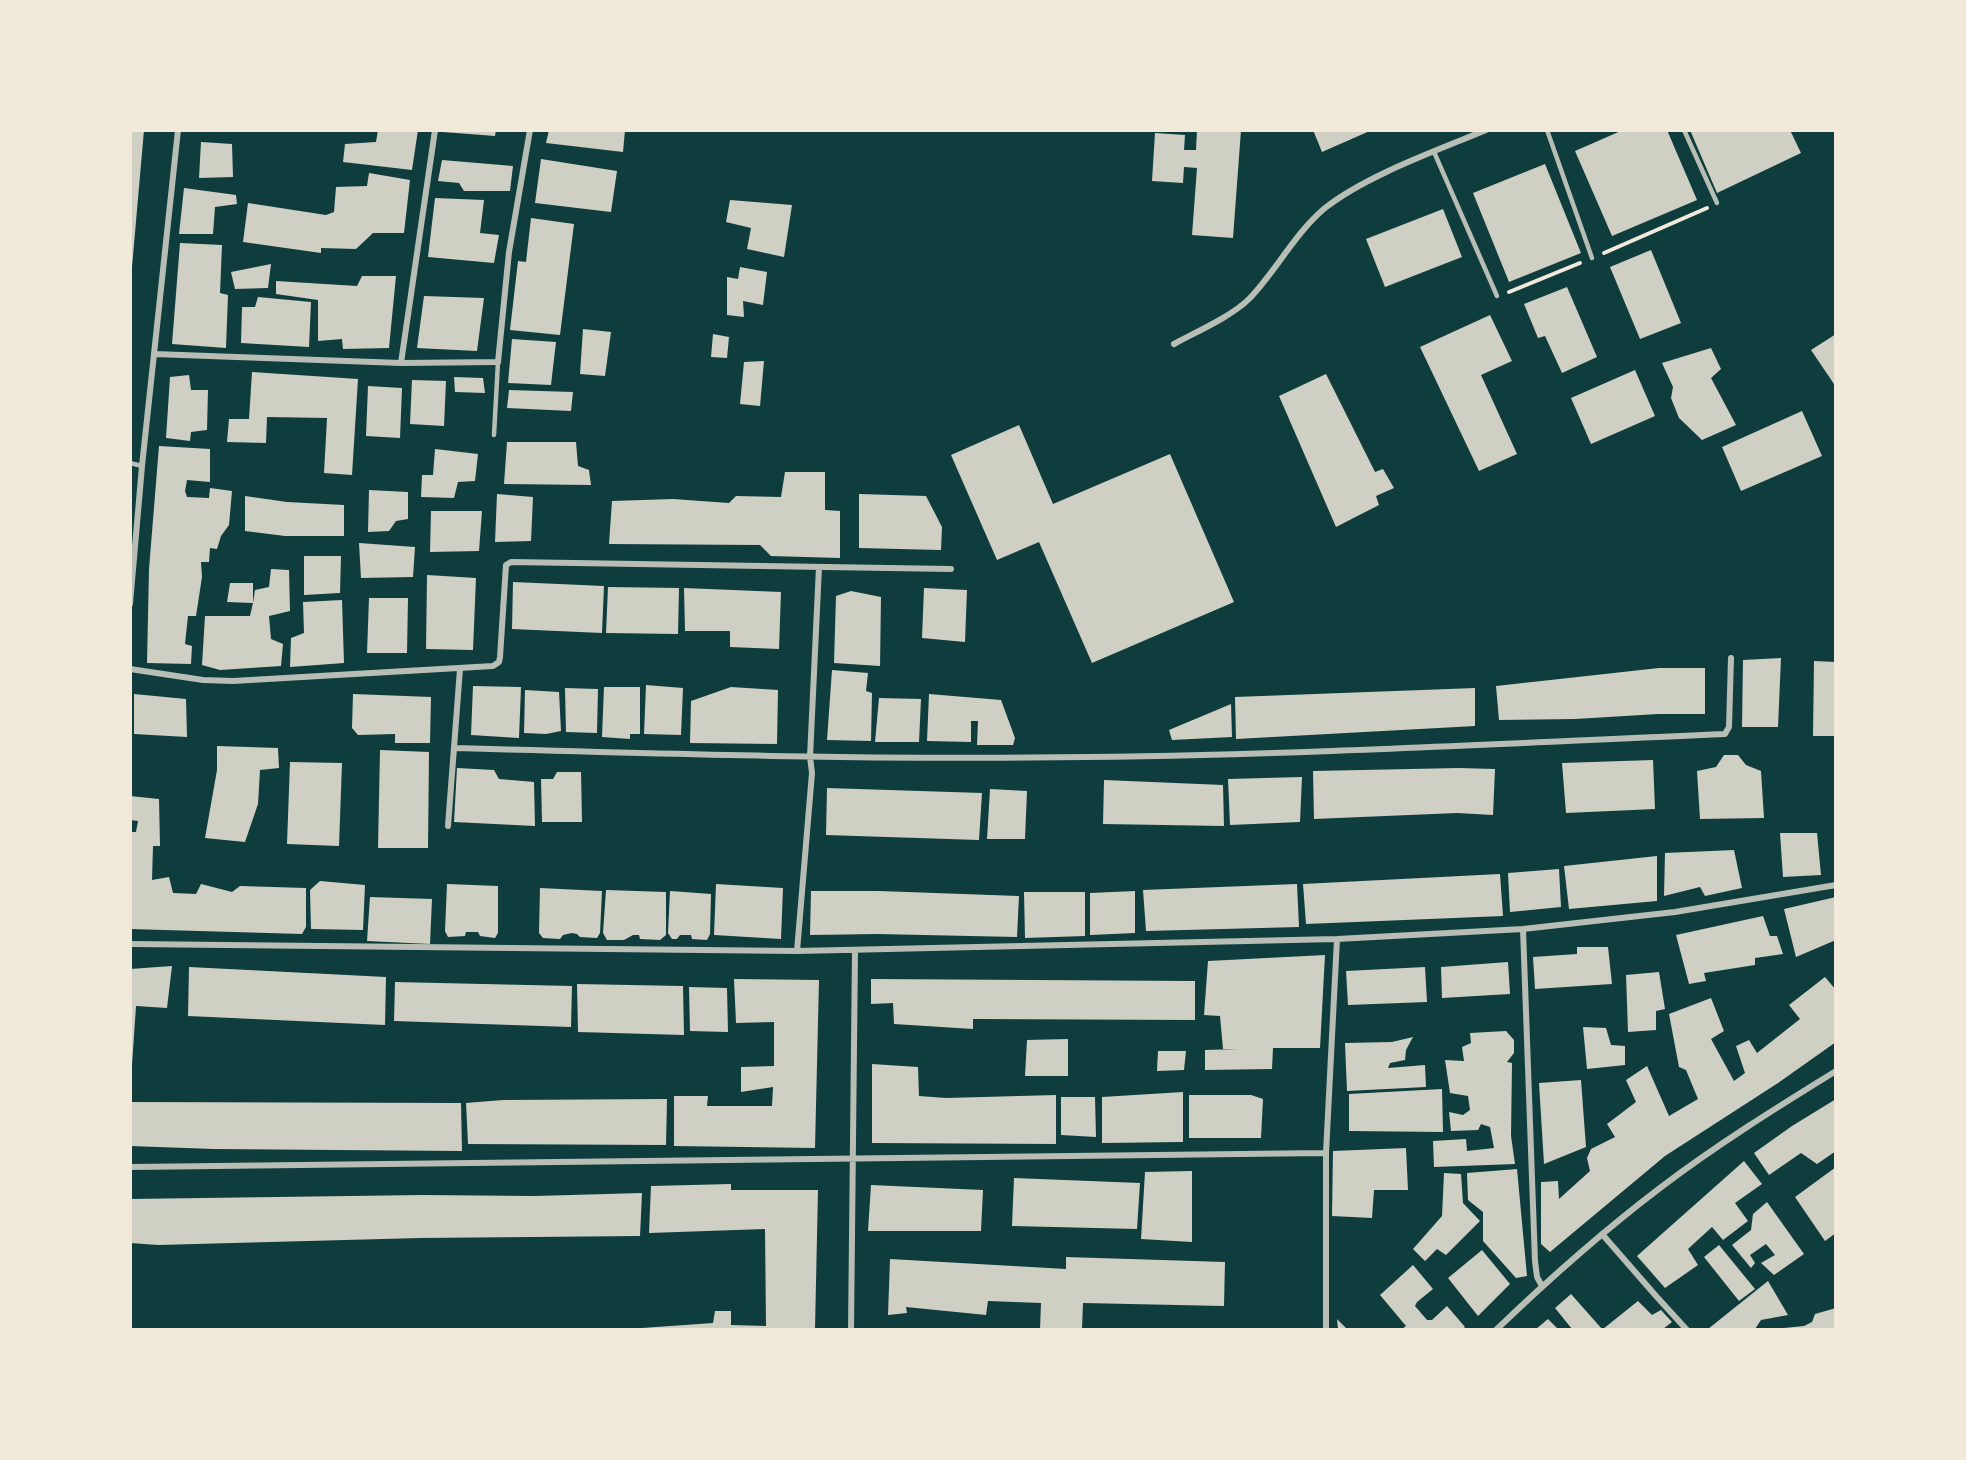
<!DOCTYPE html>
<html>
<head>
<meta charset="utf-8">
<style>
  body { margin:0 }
  #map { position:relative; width:1966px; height:1460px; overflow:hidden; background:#0f3d3e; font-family:"Open Sans",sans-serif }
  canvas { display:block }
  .frame { position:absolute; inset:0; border:132px solid #f1e9da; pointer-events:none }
</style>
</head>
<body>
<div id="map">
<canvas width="1966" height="1460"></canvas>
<div class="frame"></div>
</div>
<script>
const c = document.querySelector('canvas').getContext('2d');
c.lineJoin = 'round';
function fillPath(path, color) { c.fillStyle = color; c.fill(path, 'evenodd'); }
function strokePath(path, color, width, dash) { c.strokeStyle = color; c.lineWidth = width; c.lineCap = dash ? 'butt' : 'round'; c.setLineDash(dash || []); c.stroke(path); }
fillPath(new Path2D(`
  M130 130H144L132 267H130Z
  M378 130H418L412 170 343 162 345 144 376 142Z
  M443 130H496L495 136 443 132Z
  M549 130H625L623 152 546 143Z
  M1197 130H1241L1233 238 1192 235 1197 168 1184 167 1183 183 1152 181 1155 133 1185 135 1184 150H1196Z
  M1313 130H1372L1322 152Z
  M1623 130H1667L1697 200 1612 236 1575 151Z
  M1690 130H1790L1801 153 1717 193Z
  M201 142 232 144 233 177 199 178Z
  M541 159 617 171 611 212 535 203Z
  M442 160 513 166 510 191H464L459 183 438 181Z
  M1545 164 1581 253 1509 282 1473 193Z
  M369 173 410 180 404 233H373L356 249 321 248V253L243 242 248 203 326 215 334 212 336 187 367 186Z
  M184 188 236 195 237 204 215 207 213 234H179Z
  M435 198 484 200 480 233 499 235 494 263 428 257Z
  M730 200 792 205 784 257 747 249 751 228 726 222Z
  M1443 209 1462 257 1385 287 1366 239Z
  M531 218 574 224 560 335 510 330 518 261 526 262Z
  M180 243 222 245 220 293 228 295 226 348 172 344Z
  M1651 250 1681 323 1640 339 1610 267Z
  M271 264 268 288 235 289 231 272Z
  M740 267 767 272 763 305 743 301 744 317 727 315V277L738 279Z
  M362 276H396L389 348 343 349 342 339 318 341V300L276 294V281L357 286Z
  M1567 287 1597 357 1562 373 1545 336 1538 338 1524 304Z
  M424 296 484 298 477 351 417 348Z
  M258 297 311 302 309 347 241 343 242 307H255Z
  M1490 315 1512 361 1481 375 1517 454 1479 471 1420 347Z
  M583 329 611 332 605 376 580 374Z
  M713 334 729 337 727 358 711 357Z
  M1836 334V387L1811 350Z
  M512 339 556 342 551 385 508 383Z
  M1711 348 1721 369 1711 378 1736 425 1702 440 1679 418 1671 398 1673 387 1662 363Z
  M764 361 760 406 740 404 744 362Z
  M1635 370 1655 416 1591 444 1571 398Z
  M252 372 358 379 352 475 324 473 327 418 267 417 266 443 227 442 229 419H249Z
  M1326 374 1375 472 1383 469 1394 488 1376 496 1379 505 1336 527 1279 396Z
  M189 375 191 390H208L207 430 191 432 190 441 166 438 170 377Z
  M454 377 483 378 485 393 455 392Z
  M412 380 446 381 444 426 410 424Z
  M368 386 402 388 400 438 366 436Z
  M509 390 573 392 571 411 507 408Z
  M1802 411 1822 456 1741 491 1722 447Z
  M1019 425 1053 504 1170 454 1234 602 1092 663 1039 542 997 560 951 455Z
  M507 442H576L578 466 589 470 591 485 504 484Z
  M159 446 210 449V482L187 480 185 491 187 497 209 498 210 488 232 491 229 525 221 536 217 549 210 548 209 562H201L202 577 196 616H188L185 644 192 646 191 664 147 663 149 569Z
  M435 449 478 454 475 481 458 482 454 498 421 497 422 475H433Z
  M785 472H825V510L840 511V558L771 556 760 545 609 544 612 501 673 499 729 503 736 496 781 497Z
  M369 490 408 492V519L396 521 389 531 368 532Z
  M497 494 533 497 531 541 495 542Z
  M859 494 926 496 942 527 941 550 859 548Z
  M245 496 287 502 344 505V536H285L245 531Z
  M431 511H482L479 551 430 552Z
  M359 543 415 547 413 577 361 578Z
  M304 556H341L340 593 304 595Z
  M271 569 289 570 290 611 269 616 271 639 283 644 281 666 220 670 202 665 205 616H250L253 603 227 602 230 583H253V603L255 590 269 587Z
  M427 575 476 578 473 650 426 649Z
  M513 582 604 586 602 633 512 629Z
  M608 587 679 588 678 634 606 633Z
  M684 588 781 592 779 649 730 647V631H685Z
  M924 588 967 590 965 642 922 638Z
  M851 591 881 597 880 666 834 663 836 596Z
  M369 598H408L407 653H367Z
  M342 600 344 663 290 667 291 638 304 633 303 602Z
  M1781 658 1778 727H1742L1743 660Z
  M1814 661 1836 662V736H1813Z
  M1659 668H1705V714H1658L1575 719 1499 720 1496 686Z
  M832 670 868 673 866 691 872 693 871 741 827 740Z
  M646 685 683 688 681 735 644 734Z
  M473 686 521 687 519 738 471 735Z
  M604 687H640V734H630V739L602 737Z
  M731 687 778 690 777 744 690 743 691 701Z
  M565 688 598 689 597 733 566 732Z
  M1475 688V726L1236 739 1235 697Z
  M525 690 559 692 561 731 546 734 524 733Z
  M134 694 186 699 187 737 134 734Z
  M353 694 431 697 430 743H395V734L358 735 352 728Z
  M929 694 1001 700 1015 738 1013 745H977L978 721H971V742L927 741Z
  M879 698 921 699 919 742H875Z
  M1231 704 1232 737 1172 740 1169 730Z
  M217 746 278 748 279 768 260 770 258 804 245 842 205 838 217 770Z
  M380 750 429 752 428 848H378Z
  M1724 755H1738L1746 765 1761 771 1764 818 1700 819 1697 771 1716 767Z
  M1653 760 1655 809 1566 813 1562 763Z
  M290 762 342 763 339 846 287 844Z
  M457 768 494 770 499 779 534 782 535 826 454 822Z
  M1459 768 1495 769 1493 815 1457 813 1314 819 1313 771Z
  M557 772H581L582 822H542L541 779H553Z
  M1302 777 1300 822 1230 825 1228 779Z
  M1104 780 1223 785 1224 826 1103 824Z
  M827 788 982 793 979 840 826 835Z
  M990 789 1027 791 1025 839H987Z
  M130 796 159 799 160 846H153L152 880 169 877 173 893 196 894 201 884 232 892 240 886 306 888V927L302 934 130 929V832H136L138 821 130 820Z
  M1780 833H1817L1821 875 1783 877Z
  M1734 850 1742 888 1705 896 1700 887 1664 896 1665 853Z
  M1657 856V901L1569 909 1564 866Z
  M1559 869 1561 907 1510 912 1508 873Z
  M1500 874 1503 916 1306 924 1303 884Z
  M320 881 365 885 363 930 311 929 310 890Z
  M447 884 498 886V933L495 938 480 936 478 932H466L465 936 448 937 445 931Z
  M716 884 783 888 781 939 714 935Z
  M1297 884 1299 927 1146 931 1143 890Z
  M540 888 602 891 600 933 597 938 580 937 577 934 572 933 563 935 560 939 543 938 539 933Z
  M606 890 666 892V935L660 940 640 939 639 935H633L624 940H607L603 933Z
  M670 891 711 894 710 934 707 940 692 939 691 935H680L677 939H672L668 933Z
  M811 891H879L1019 896 1017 937 877 934 810 935Z
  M1135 891V933L1090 935V893Z
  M1024 892H1085V936L1025 938Z
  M370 897 432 899 430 944 367 941Z
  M1836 897V940L1796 957 1784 909Z
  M1763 916 1770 936H1777L1783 954 1755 958V965L1704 973 1706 981 1689 984 1676 935Z
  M1577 947H1608L1612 984 1535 989 1533 957 1577 954Z
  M1325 955 1320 1048H1273L1272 1069 1205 1070V1050L1238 1049H1223L1220 1016 1204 1015 1208 961Z
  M1508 962 1510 994 1442 998 1441 967Z
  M172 966 167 1008 136 1006 132 1065H130V969Z
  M189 967 386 977 385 1025 188 1016Z
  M1425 967 1427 1002 1348 1005 1346 971Z
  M1659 972 1665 1009 1656 1011V1030L1628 1032 1626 975Z
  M1825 977 1836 990V1042L1778 1083 1665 1156 1550 1252 1541 1244V1182L1558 1181 1559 1199 1590 1171 1587 1158 1591 1149 1615 1137 1607 1124 1636 1102 1626 1080 1647 1066 1669 1116 1698 1099 1686 1070 1679 1067 1669 1014 1711 998 1724 1031 1711 1039 1734 1081 1745 1073 1736 1046 1749 1040 1757 1053 1800 1019 1789 1005Z
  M734 979 819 980 815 1148 674 1146V1096H708L707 1106H772L773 1087 741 1092V1067L774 1066V1022L736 1023Z
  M871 979 1195 981V1020L973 1019V1029L894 1024 893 1003 871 1004Z
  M395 982 572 986 571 1027 394 1021Z
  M577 984 683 986 684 1035 578 1032Z
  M689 987 727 988 728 1032 690 1031Z
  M1583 1027 1606 1028 1611 1045 1625 1046V1065L1587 1069Z
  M1506 1031 1514 1040V1053L1507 1062 1512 1063 1511 1136 1515 1164 1434 1167 1433 1141 1466 1139 1467 1151 1494 1148 1490 1127 1481 1124 1478 1130 1451 1131 1449 1112 1463 1115 1470 1110 1468 1096 1450 1093 1445 1060 1464 1061 1462 1047 1471 1043 1470 1033Z
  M1413 1037 1406 1050 1405 1060 1390 1063 1388 1068 1425 1065 1426 1087 1347 1091 1345 1043 1392 1042Z
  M1068 1039V1076H1025L1027 1040Z
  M1158 1051H1186L1184 1070 1157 1071Z
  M872 1064 918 1067 919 1096 946 1098 1056 1095V1144L872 1143Z
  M1581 1080 1586 1147 1544 1164 1539 1083Z
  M1442 1089 1443 1132 1349 1131V1094Z
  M1183 1092V1142L1102 1143V1097Z
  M1189 1095H1251L1263 1099 1261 1138H1189Z
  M1061 1097H1095L1096 1137 1061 1135Z
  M667 1099 666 1145 468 1144 466 1103 503 1100Z
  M1836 1099V1151L1817 1164 1801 1153 1769 1175 1754 1153 1792 1126Z
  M130 1102 461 1103 462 1151 214 1149 130 1146Z
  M1406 1148 1408 1190H1374L1372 1218 1332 1216 1333 1151Z
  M1744 1161 1762 1184 1735 1203 1748 1221 1723 1240 1712 1227 1688 1249 1698 1265 1665 1288 1637 1256Z
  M1836 1167V1233L1825 1241 1795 1197Z
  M1517 1169 1527 1276 1516 1278 1483 1241V1212L1468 1200 1467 1173Z
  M1192 1171V1242L1141 1239 1145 1172Z
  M1444 1173 1461 1174 1463 1203 1480 1221 1446 1255 1437 1249 1425 1261 1413 1249 1442 1216Z
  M1014 1178 1140 1183 1137 1229 1012 1226Z
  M731 1184V1190H818L815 1329H642V1328L713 1323 715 1311H731V1325L766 1326 765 1229 649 1233 651 1186Z
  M871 1185 983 1190 981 1231H868Z
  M642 1193 640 1236 420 1238 158 1245 130 1243V1199L422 1195 535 1196Z
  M1767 1202 1804 1254 1774 1275 1761 1263 1775 1255 1766 1244 1750 1255 1755 1263 1751 1268 1732 1245 1751 1230 1753 1214Z
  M1719 1245 1755 1289 1739 1301 1704 1257Z
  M1482 1250 1510 1284 1478 1316 1448 1278Z
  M1066 1257 1225 1262 1224 1306 1083 1303 1082 1329H1040L1041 1303 988 1301 986 1315 906 1307 907 1313 888 1315 890 1259 1066 1269Z
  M1413 1265 1433 1289 1417 1302 1415 1306 1427 1320H1432L1447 1306 1465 1327 1463 1329H1402L1406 1326 1380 1295Z
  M1768 1281 1788 1315 1761 1320 1755 1329H1708Z
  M1571 1294 1602 1329H1572L1555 1308Z
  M1638 1301 1652 1315 1661 1310 1672 1322 1663 1329H1603Z
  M1836 1308V1329H1784V1328L1804 1326 1812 1322 1815 1314Z
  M1337 1319 1347 1329H1338Z
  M1548 1319 1558 1329H1536Z`), '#cfcfc3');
strokePath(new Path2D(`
  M1604 253 1707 208
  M1509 292 1580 263`), '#f1e9da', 4);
strokePath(new Path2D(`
  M1547 130 1592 258
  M1684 130 1717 203
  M1434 152 1497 296
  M494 435 498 362
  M130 463 142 466`), '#b8beb3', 4.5);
strokePath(new Path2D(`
  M1174 344C1196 332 1232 316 1249 299 1276 271 1295 233 1325 208 1367 175 1436 151 1486 130
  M154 354 401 363 498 362 509 252 530 130
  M401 363 435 130
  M130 604 142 466 178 130
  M130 669 203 680 233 681 493 666 499 662 500 657 506 565 511 562 951 569
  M454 748C665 754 875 760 1086 757 1299 755 1512 743 1725 734L1729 727 1731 658
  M448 826 460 669
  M1523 929 1535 1261 1537 1277 1542 1286
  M130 944 797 951 1337 939 1523 929 1675 912 1836 885
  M797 951 812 773 810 757 819 567
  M130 1167 1326 1153
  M1602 1234 1656 1296 1687 1330
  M851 1330 855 951
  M1326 1330V1153L1337 939
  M1496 1330C1548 1280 1602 1232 1660 1188 1715 1146 1776 1108 1836 1071`), '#b8beb3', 6);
</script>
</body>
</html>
